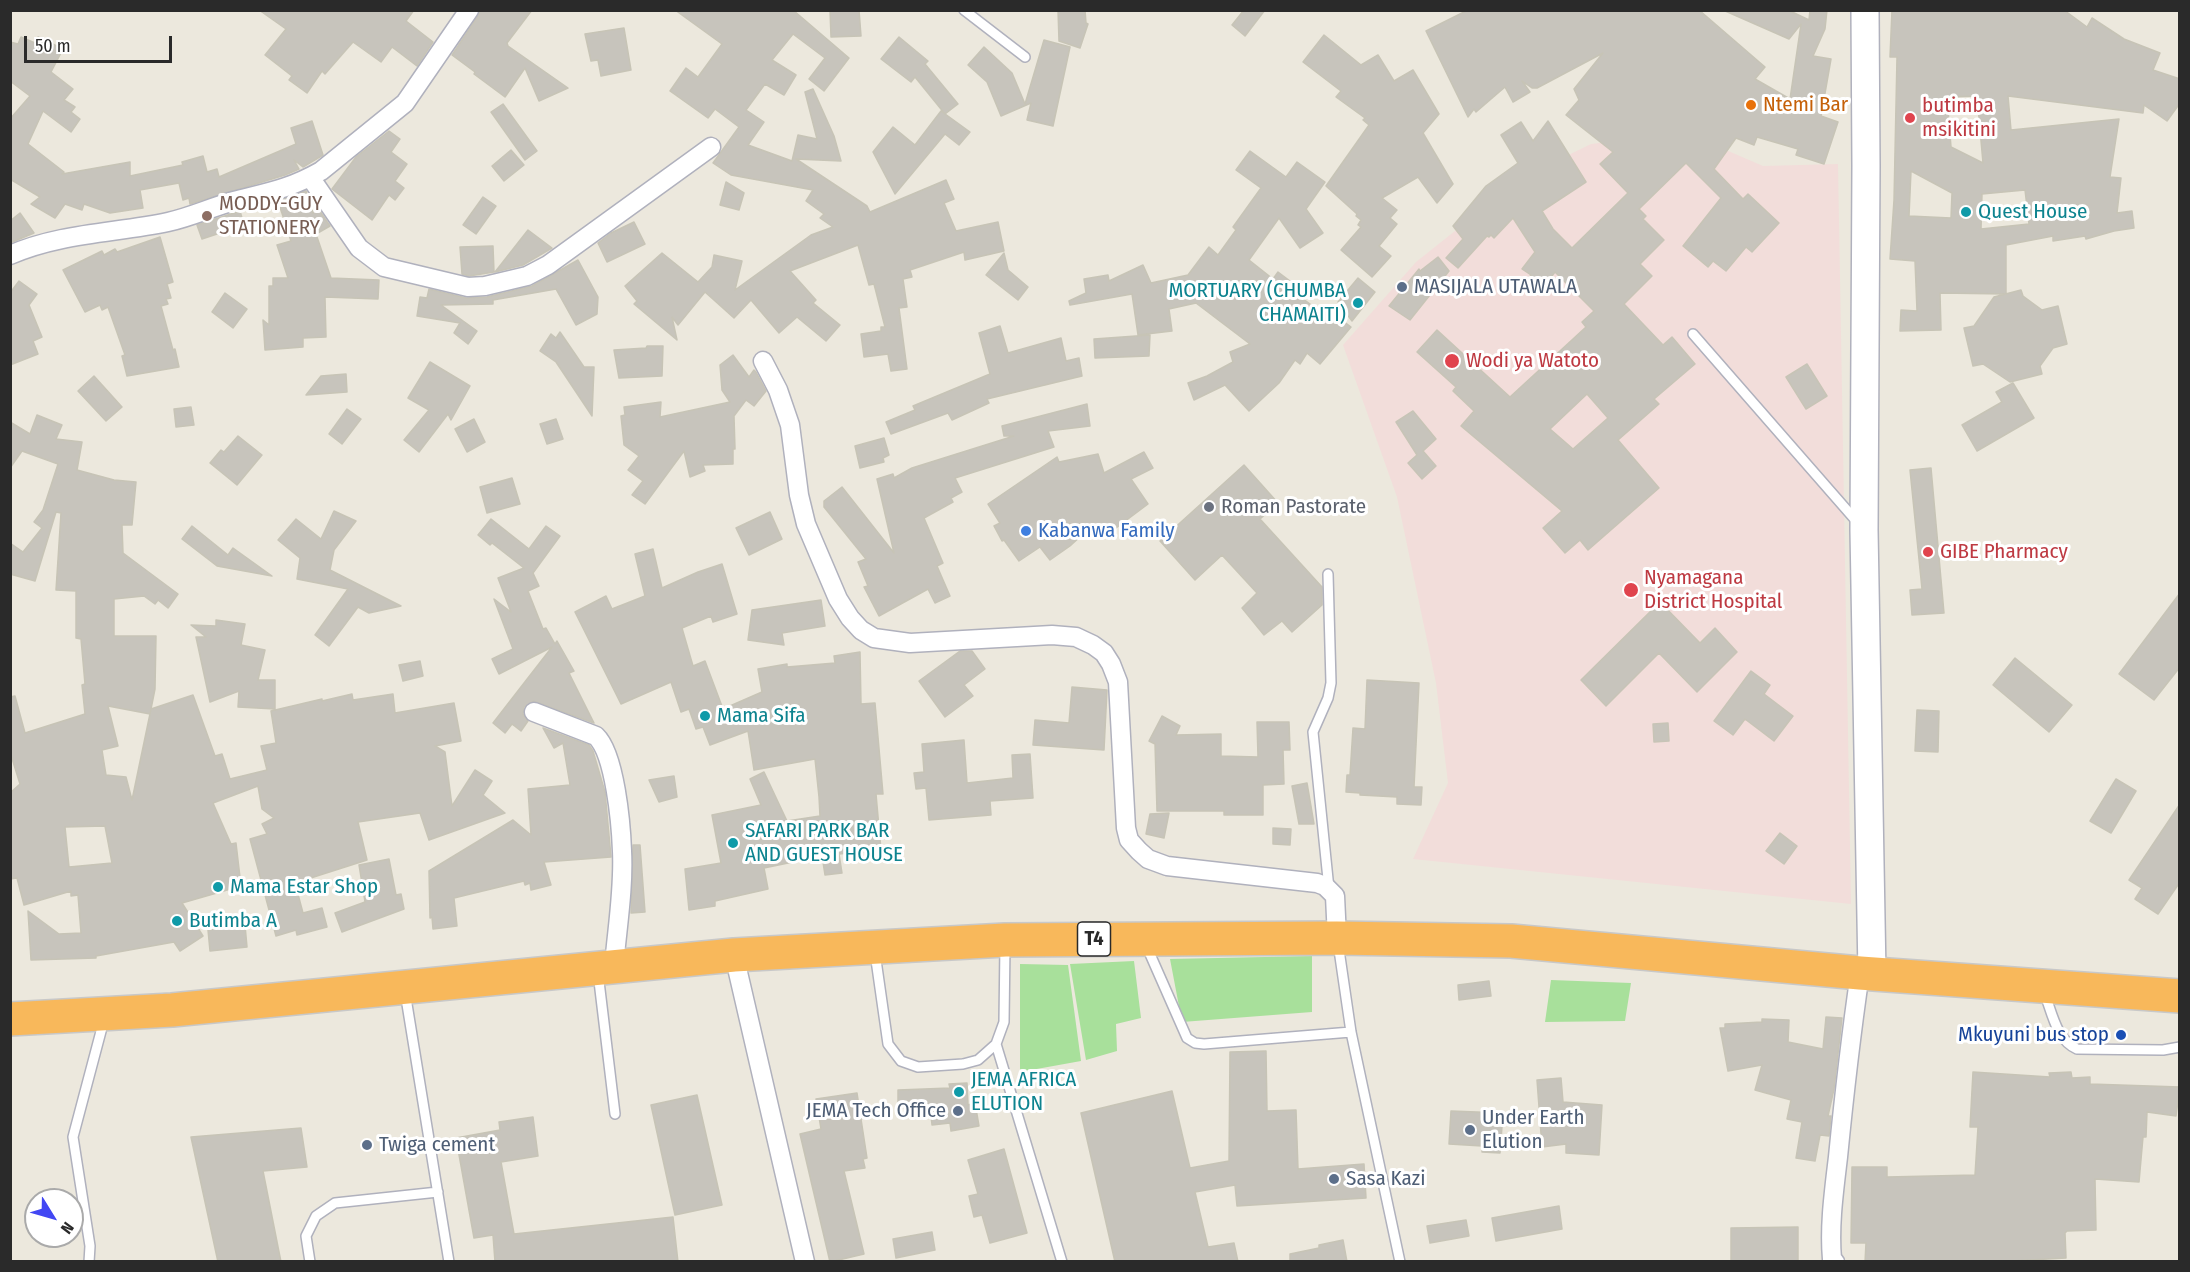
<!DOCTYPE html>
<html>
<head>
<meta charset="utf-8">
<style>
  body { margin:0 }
  #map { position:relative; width:2190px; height:1272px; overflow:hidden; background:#ece8dd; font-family:"Fira Sans Condensed",sans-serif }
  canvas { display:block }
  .frame { position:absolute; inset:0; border:12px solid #2a2a2a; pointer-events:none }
  .north { position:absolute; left:24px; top:1188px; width:60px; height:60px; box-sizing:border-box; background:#fff; border:2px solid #aaa; border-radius:50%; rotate:127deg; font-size:16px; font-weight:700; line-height:24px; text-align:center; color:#2a2a2a }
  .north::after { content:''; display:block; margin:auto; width:21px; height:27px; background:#4247f3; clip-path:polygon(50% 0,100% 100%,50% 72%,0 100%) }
  .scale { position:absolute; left:24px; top:36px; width:148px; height:27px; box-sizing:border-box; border:3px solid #2a2a2a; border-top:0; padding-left:8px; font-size:18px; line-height:21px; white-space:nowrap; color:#2a2a2a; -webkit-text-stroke:4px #fff; paint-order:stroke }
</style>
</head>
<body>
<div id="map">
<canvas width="2190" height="1272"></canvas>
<div class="frame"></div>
<div class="north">N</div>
<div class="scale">50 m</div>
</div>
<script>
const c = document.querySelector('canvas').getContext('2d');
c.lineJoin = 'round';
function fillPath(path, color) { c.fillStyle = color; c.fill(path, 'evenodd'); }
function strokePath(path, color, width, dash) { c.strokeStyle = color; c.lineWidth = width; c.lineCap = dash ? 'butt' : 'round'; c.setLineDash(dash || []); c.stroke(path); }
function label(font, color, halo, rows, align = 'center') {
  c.font = font + ' "Fira Sans Condensed",sans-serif'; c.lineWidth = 6; c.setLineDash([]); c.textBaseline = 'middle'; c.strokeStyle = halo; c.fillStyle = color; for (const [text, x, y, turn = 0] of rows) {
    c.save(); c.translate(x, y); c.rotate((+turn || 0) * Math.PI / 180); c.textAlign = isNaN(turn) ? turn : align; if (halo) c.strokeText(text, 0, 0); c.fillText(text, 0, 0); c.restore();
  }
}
fillPath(new Path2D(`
  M1632 139 1726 150 1763 166 1838 164 1851 904 1413 859 1448 783 1436 683 1397 497 1343 345 1416 262 1460 227 1546 166 1591 144Z`), '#f2ddda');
fillPath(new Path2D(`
  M1312 956V1012L1182 1022 1170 959Z
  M1134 961 1141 1018 1116 1024 1117 1051 1086 1060 1070 964Z
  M1020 964 1068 965 1081 1061 1020 1072Z
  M1551 980 1631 983 1625 1021 1545 1022Z`), '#a8e09b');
const building = new Path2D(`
  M259 10H414L406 21 433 42 417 66 392 47 381 62 353 42 325 74 322 71 307 93 289 80 292 76 265 55 286 29Z
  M480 10H532L507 43 508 46 568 88 539 101 525 68 505 97 474 74 475 72 452 55 478 16Z
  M675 10H793L849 58 824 91 809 79 825 58 793 34 772 60 796 75 784 95 765 84 746 110 764 122 748 145 792 161 798 135 817 139 805 92 813 89 834 136 841 161 796 159 867 206 870 212 946 180 954 199 944 203 956 231 998 222 1004 251 965 260 964 252 910 270 912 277 903 279 907 307 899 308 907 369 891 371 888 354 864 357 861 334 881 331V327H885L874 284 869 285 858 245 790 271 816 300 813 303 840 325 826 341 797 317 779 333 751 300 734 318 705 292 678 325 672 317 677 340 634 304 637 301 625 286 662 253 698 282 712 267 714 255 742 261 735 290 811 235 833 227 820 218 824 214 806 201 813 190 731 175 713 163 739 127 715 109 708 118 670 91 686 68 698 77 722 44Z
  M830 10H859L861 36 831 37Z
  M1058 10H1085L1086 23 1088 24 1080 48 1059 41Z
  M1244 10H1265L1245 36 1232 25Z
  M1468 10H1699L1765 67 1755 79 1790 99 1801 24 1789 39 1723 10H1788L1809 20 1810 10H1827L1825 29 1813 56 1831 59 1821 116 1838 122 1824 164 1796 155 1798 149 1757 137 1754 145 1736 138 1714 169 1743 199 1748 194 1779 223 1752 252 1746 247 1726 271 1713 261 1708 267 1683 246 1721 198 1686 163 1639 209 1646 216 1643 219 1664 240 1640 264 1652 276 1624 304 1663 345 1672 337 1695 364 1654 399 1659 404 1618 440 1659 488 1588 550 1580 540 1565 553 1543 528 1562 511 1461 426 1474 411 1453 391 1456 387 1417 352 1437 330 1510 397 1586 327 1582 322 1594 311 1555 272 1541 290 1528 279 1531 275 1522 269 1535 252 1513 218 1494 238 1491 235 1489 237 1487 236 1458 268 1446 258 1463 239 1453 226 1486 186 1518 163 1501 135 1521 122 1533 141 1548 121 1586 182 1542 211 1553 229 1572 248 1628 193 1600 164 1613 152 1566 115 1579 100 1574 89 1603 53 1537 88H1532L1522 81 1530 92 1513 102 1505 87 1476 112 1474 109 1468 117 1426 31ZM1587 394 1608 418 1573 449 1550 429Z
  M1892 10H2064L2087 27 2092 18 2124 39 2160 53 2153 70 2180 79V103L2167 121 2144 105 2143 113 2008 96 2011 130 2119 119 2110 177 2121 178 2117 213 2132 211 2134 228 2114 231 2086 239 2085 236 2053 241V236L2006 245V294L1940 293 1941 330 1900 331 1901 310 1917 311 1915 261 1890 259 1894 200 1897 57H1890ZM1977 96 1983 163 1951 147 1947 97ZM1911 171 1952 193 1951 218 1909 216ZM2025 190 2029 224 1981 229 1982 194Z
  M624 28 631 70 601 76 598 60 591 61 585 34Z
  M1324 35 1361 65 1378 55 1394 81 1413 70 1439 114 1423 133 1453 184 1437 203 1418 177 1382 198 1397 210 1390 218 1397 224 1379 246 1391 256 1372 277 1341 250 1361 227 1358 225 1361 220 1356 216 1357 214 1326 186 1369 125 1363 120 1365 118 1336 97 1341 91 1303 62Z
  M21 37 35 43 38 37 63 49 51 72 73 89 64 100 75 107 71 112 80 119 71 132 43 111 28 144 64 172 62 174 130 162V176L183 165 182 162 203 156 207 172 217 169 219 177 296 144 291 128 312 121 323 155 303 167 294 160 299 169 285 175 190 204 189 198 183 200 179 183 140 190 143 208 110 213 84 204 82 210 65 204 55 218 31 204 40 197 10 179V119L30 96 10 81V42L18 44Z
  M899 37 928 61 925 64 958 104 945 114 915 77 911 82 881 59Z
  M1044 40 1070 47 1053 126 1027 120 1031 103 1001 116 987 82 968 65 984 47 1012 73 1025 104Z
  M503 104 537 151 525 160 491 112Z
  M941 111 970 132 959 145 945 134 895 194 873 152 893 127 915 145Z
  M389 131 400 139 391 152 407 164 395 181 404 188 395 200 389 195 372 220 332 189 356 157Z
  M511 150 524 165 504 181 492 166Z
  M1250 151 1286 177 1297 162 1325 182 1306 209 1323 233 1300 248 1279 218 1249 260 1273 279 1278 272 1294 284 1290 289 1322 313 1326 308 1351 327 1320 364 1307 353 1300 364 1295 360 1279 383 1249 411 1225 385 1194 400 1188 383 1207 376 1233 362 1230 352 1250 344 1196 303 1169 309 1172 331 1138 335 1132 294 1070 305 1069 301 1086 293 1084 279 1108 275 1109 281 1143 265 1151 283 1188 275 1209 247 1218 255 1236 230 1233 227 1261 188 1236 170Z
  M726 182 744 193 739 210 720 205Z
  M306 191 313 213 317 207 330 226 316 234 331 278 379 280 378 299 325 297 326 337 303 338V347L265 350 263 320 269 325V286H273V278H288L277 245 291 241 278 201Z
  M483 197 496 206 476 234 463 225Z
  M240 211 244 225 202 239 197 225Z
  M20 213 34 233 10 243V221Z
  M634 222 645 244 607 262 598 243 611 233Z
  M528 230 552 248 523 265 495 272Z
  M160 237 173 282 167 284 171 298 166 299 168 304 161 306 173 350 175 349 179 367 127 376 122 356 125 355 108 307 102 310 100 305 85 312 63 270 102 251 104 255 115 249 117 252Z
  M493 246 494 272 469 276 462 274 460 247Z
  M1004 253 1008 270 1028 287 1018 300 986 275Z
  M1438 257 1449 271 1410 320 1389 306 1419 269 1420 271Z
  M578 260 598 297 597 314 576 325 556 289 493 300V304L441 305 477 331 468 344 454 333 460 323 417 316 420 297 427 298 429 289 466 298 487 297 532 286Z
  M1358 278 1375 292 1352 321 1338 302Z
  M19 281 37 294 29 305 42 337 33 341 38 354 10 365V293Z
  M2021 290 2023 296 2042 310 2058 306 2067 344 2053 348 2040 366 2042 374 2010 382 1983 364 1973 366 1964 328 1974 326 1994 297Z
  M225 293 247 309 233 328 212 312Z
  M1000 326 1008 353 1061 338 1066 361 1079 358 1082 376 987 399 989 403 952 420 948 413 891 434 886 422 915 410 913 406 990 374 979 333Z
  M560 332 584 367H594L592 416 556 362 540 351 551 334 556 338Z
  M1150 335 1149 356 1095 358 1094 339Z
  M647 346H663L662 376 619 378 614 350 646 348Z
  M733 355 749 377 754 370 756 372 766 391 754 406 746 400 734 416 735 449H733V464L703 465 705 471 690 477 684 451 645 504 632 495 643 481 628 470 639 456 624 445 621 416 625 415 624 407 661 402 660 417 730 402 722 390 720 365Z
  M430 362 470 386 451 420 448 414 419 452 404 440 429 410 408 398Z
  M1807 364 1827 396 1806 409 1786 377Z
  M346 374 347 392 306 395 321 376Z
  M94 376 122 407 106 421 78 391Z
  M2013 383 2034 418 1977 451 1962 425 2002 402 1996 392Z
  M1087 404 1090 426 1048 431 1054 447 955 478 962 492 951 498 953 502 924 518 943 563 937 566 950 596 935 603 928 589 879 616 864 587 868 586 858 562 866 559 824 507V501L842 487 894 553 877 479 893 474 894 478 912 468 1014 436H1004L1002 426Z
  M191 407 194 425 176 427 174 409Z
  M347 409 361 419 342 444 329 434Z
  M1413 411 1436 439 1423 451 1436 466 1422 479 1408 463 1417 455 1396 422Z
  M37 415 62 425 56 439 82 442 77 470 114 480 136 482 132 525H122L123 553 178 594 168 608 158 600 155 604 144 596 114 599V636H156L155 689 150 714 108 706 118 746 102 750 106 775 126 777 132 800 151 709 193 695 215 756 222 754 230 779 267 770 261 746 276 743 271 711 322 699V701L352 694 353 700 393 694 395 713 454 703 461 741 435 746 445 752 452 806 475 770 492 781 483 795 505 813 429 840 420 813 358 822 367 860 295 883 303 913 322 908 327 927 297 935 296 930 276 936 250 839 267 834 262 824 274 818 262 809 258 786 213 803 231 844 236 843 241 886 182 903 203 936 180 951 174 942 96 956V958L31 960 28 911 59 934 81 933 78 895 71 896V891L24 905 17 878 10 879V793L20 784 10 752V697L15 696 25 733 85 714 82 685 85 684 81 639 76 638V591L56 590 61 513 56 512 35 581 10 574V543L23 552 42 528 34 522 43 510 58 464 22 451 10 468V422L30 434ZM105 826 112 863 69 867 65 827Z
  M474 419 485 442 467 452 455 429Z
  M556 419 563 439 547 444 540 424Z
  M238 436 262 455 237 485 210 463 221 450 224 452Z
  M884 438 889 455 883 458 884 462 860 468 855 446Z
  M1144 452 1153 468 1131 479 1148 504 1104 537 1094 524 1070 546 1050 560 1040 547 1019 561 1004 540 1002 541 994 526 1000 523 988 504 1057 457 1059 462 1098 454 1104 473Z
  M1244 465 1278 503 1260 519 1322 587V605L1292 632 1282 621 1264 635 1242 608 1257 593 1222 555 1195 580 1160 541Z
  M1931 468 1944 613 1912 615 1910 590 1922 589 1910 470Z
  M512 478 520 504 487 513 480 487Z
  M334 511 356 521 334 550 330 570 401 606 369 613 358 607 329 646 315 635 348 589 297 579 300 558 278 540 296 519 321 539Z
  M770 512 782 539 749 555 736 528Z
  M491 519 529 549 546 526 560 536 533 573 539 586 528 591 543 629 546 628 555 644 557 641 574 671 569 673 594 723 533 701 524 707 523 714 528 721 521 731 512 724 505 733 493 723 552 647 499 674 492 659 513 649 494 599 511 612 498 578 524 568 492 543 490 545 478 535Z
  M192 526 228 555 233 548 272 576 217 566 182 539Z
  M653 549 662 588 698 572 722 564 737 614 713 622 711 616 682 628 693 666 705 661 723 709 762 692 758 669 787 664V667L835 663 834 656 860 652 861 704 875 703 883 794H876L881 850 839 854 842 873 825 875 822 856 764 868 768 889 715 901V906L689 910 685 869 721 863 712 815 761 805 750 779 764 772 787 821 820 816 819 797 815 759 754 770 748 731 710 745 703 727 696 729 689 709 681 712 671 682 621 704 575 612 606 596 612 609 645 596 635 554Z
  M2180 593V667L2154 700 2119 674Z
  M821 600 825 626 782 633 784 645 748 640 752 610Z
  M1660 602 1700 643 1715 628 1737 652 1697 692 1659 653 1606 706 1581 680Z
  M216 620 245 624 241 645 265 650 258 680H275V709L238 707 239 691 210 702 196 637H206L191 625 216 626Z
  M960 651H972L985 669 964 685 973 696 945 717 919 681Z
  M2015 658 2072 705 2049 732 1993 685Z
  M420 661 423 676 403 681 399 665Z
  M1751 671 1770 685 1764 694 1793 716 1774 741 1745 719 1733 735 1714 721Z
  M1367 680 1419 683 1414 787H1422L1421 805 1397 804V797L1360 795V793L1346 792 1347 775H1350L1353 728 1365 729Z
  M1072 687 1107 690 1104 750 1033 745 1035 720 1069 723Z
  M1917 710 1939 711 1938 752 1915 751Z
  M1162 716 1180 726 1176 735 1221 734V756L1258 757 1257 722H1289L1290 750H1283L1284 784 1263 785V815H1224V811H1157L1155 744 1149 741Z
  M1668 723 1669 741 1654 742 1653 724Z
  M543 728 589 745 593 751 605 792 611 857 544 862 551 885 531 890 530 883 525 885 524 881 454 898 457 926 433 929 432 917 430 918 429 871 513 820 531 835 528 789 570 785 563 743 554 748Z
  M964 740 967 783 1013 778 1012 755 1030 754 1033 798 990 801 991 815 929 820 926 788 916 789 914 773 924 772 922 744Z
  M674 776 677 797 659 802 649 780Z
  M2116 779 2136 791 2111 833 2090 821Z
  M1307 783 1314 824H1299L1292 786Z
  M2180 804V882L2158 914 2135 899 2142 888 2129 880Z
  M1169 813 1164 838 1146 834 1150 814Z
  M1273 828 1291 829 1290 845 1273 844Z
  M1780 833 1797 846 1784 864 1766 851Z
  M633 845H640L645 912 631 913Z
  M389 859 396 895 401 894 404 909 342 932 335 913 365 902 359 865Z
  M245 925 247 947 210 951 208 930Z
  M1489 981 1491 996 1459 1000 1458 985Z
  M1826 1017 1842 1018 1834 1089 1828 1116H1831L1829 1136 1820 1135 1815 1161 1796 1158 1802 1122 1787 1119 1791 1100 1755 1090 1762 1065 1728 1071 1720 1028H1725V1024L1762 1022V1019L1789 1020 1788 1042 1823 1049Z
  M1266 1051 1267 1111 1296 1110 1298 1169 1364 1164 1366 1198 1237 1206 1235 1185 1195 1192 1208 1247 1234 1243 1238 1262H1115L1081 1113 1172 1091 1190 1168 1229 1161 1230 1052Z
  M1973 1072 2050 1077 2049 1073 2071 1072 2072 1078 2090 1077V1084L2180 1087 2176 1116 2147 1112 2146 1137H2143L2139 1182 2095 1179 2096 1230 2067 1231 2065 1233 2066 1258 1994 1262H1865L1866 1243H1851L1852 1167H1887V1177L1975 1175 1978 1127H1970Z
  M1561 1078 1563 1102 1602 1105 1599 1155 1566 1153V1144L1542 1147 1537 1080Z
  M967 1083 968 1105 975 1103 979 1126 951 1131 950 1123 932 1125 930 1107 898 1108V1090L950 1088 949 1084Z
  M857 1093 867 1158 863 1159 865 1168 844 1171 864 1254 830 1262 800 1134 821 1129 816 1099Z
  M697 1095 722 1205 675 1215 651 1105Z
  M1451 1111 1503 1113 1500 1153 1482 1152V1146L1449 1144Z
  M533 1117 538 1156 501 1162 514 1234 673 1217 678 1262H495L493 1235 474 1238 456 1138 500 1130 499 1122Z
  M301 1128 307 1167 263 1171 281 1262H218L191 1137Z
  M1004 1149 1027 1233 990 1243 982 1215 974 1217 969 1196 978 1194 968 1160Z
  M1559 1206 1562 1229 1496 1241 1492 1218Z
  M1466 1220 1469 1236 1430 1243 1427 1226Z
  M1798 1227V1262H1731V1228Z
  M932 1232 935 1250 896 1258 893 1239Z
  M1343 1240 1347 1262H1290V1254L1319 1248V1245Z`);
fillPath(building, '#c7c4bc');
strokePath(building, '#c7c4b6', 1.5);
const lane = new Path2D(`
  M964 10 1025 57
  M1693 334 1859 524
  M1328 574 1331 683 1328 698 1313 732 1329 889
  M1338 943 1351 1032 1400 1262
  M1146 945 1187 1038 1195 1043 1204 1044 1351 1032
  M875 953 888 1044 901 1061 918 1067 963 1064 978 1060 996 1044 1004 1022 1005 945
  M598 973 615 1114
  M405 992 449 1262
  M2044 992C2052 1012 2056 1040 2077 1049L2163 1050 2180 1047
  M996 1044 1062 1262
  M89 1262 90 1246 73 1137 104 1020
  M310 1262 306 1236 316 1216 335 1203 438 1192`);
const street = new Path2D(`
  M310 177 359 248 384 267 468 287 485 286 527 276 548 265 711 147
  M10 255C60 233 116 233 168 222 191 217 212 207 234 201 269 192 289 189 321 171L405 103 469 10
  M763 361 778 390 790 425 799 495 806 524 838 599 850 618 861 630 874 638 910 643 1052 635 1076 637 1093 645 1104 653 1111 664 1118 682 1126 828 1129 840 1139 851 1148 859 1167 866 1317 883 1325 886 1335 896 1337 938
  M534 712 596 736C615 754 621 824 622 851 624 888 617 929 614 966
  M734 955 805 1262
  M1835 1262 1832 1259C1829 1226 1834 1191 1838 1157 1844 1096 1851 1035 1860 973`);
const secondary = new Path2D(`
  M1865 10 1866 166 1864 530 1872 974`);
const highway = new Path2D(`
  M10 1019 172 1010 734 955 1005 940 1337 938 1511 941 1860 973 2180 996`);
strokePath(lane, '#b0b1bd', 12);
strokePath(street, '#b0b1bd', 21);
strokePath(secondary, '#b0b1bd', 30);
strokePath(highway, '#c8c8c8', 36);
strokePath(lane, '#fff', 9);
strokePath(street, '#fff', 18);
strokePath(secondary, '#fff', 27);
strokePath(highway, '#f8b85b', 33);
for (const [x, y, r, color] of [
  [1751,105,6,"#e8710a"],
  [1910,118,6,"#e0444e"],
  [1966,212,6,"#0f9aa8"],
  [207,216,6,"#8d6e63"],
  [1402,287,6,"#5c6f8a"],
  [1358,303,6,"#0f9aa8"],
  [1452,361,8,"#e0444e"],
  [1209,507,6,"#6b7280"],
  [1026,531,6,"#3f7fe0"],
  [1928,552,6,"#e0444e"],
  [1631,590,8,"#e0444e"],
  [705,716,6,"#0f9aa8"],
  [733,843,6,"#0f9aa8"],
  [218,887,6,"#0f9aa8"],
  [177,921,6,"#0f9aa8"],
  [2121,1035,6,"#1a4fb4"],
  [959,1092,6,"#0f9aa8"],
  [958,1111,6,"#5c6f8a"],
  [1470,1130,6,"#5c6f8a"],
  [367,1145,6,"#5c6f8a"],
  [1334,1179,6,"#5c6f8a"]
]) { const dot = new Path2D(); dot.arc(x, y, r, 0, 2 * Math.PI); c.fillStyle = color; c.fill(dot); strokePath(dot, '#fff', 2); }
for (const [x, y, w] of [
  [1094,939,33]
]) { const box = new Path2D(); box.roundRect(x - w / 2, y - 17, w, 34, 4.5); c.fillStyle = '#fff'; c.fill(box); strokePath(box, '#2a2a2a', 1.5); }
label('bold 20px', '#2a2a2a', null, [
  ["T4",1094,939]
]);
label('21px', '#c56008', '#fff', [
  ["Ntemi Bar",1763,105]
], 'left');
label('21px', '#be3a42', '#fff', [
  ["butimba",1922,106],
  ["msikitini",1922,130],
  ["Wodi ya Watoto",1466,361],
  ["GIBE Pharmacy",1940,552],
  ["Nyamagana",1644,578],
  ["District Hospital",1644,602]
], 'left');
label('21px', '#785e54', '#fff', [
  ["MODDY-GUY",219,204],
  ["STATIONERY",219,228]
], 'left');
label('21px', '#0d838f', '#fff', [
  ["Quest House",1978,212],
  ["MORTUARY (CHUMBA",1346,291,"right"],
  ["CHAMAITI)",1346,315,"right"],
  ["Mama Sifa",717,716],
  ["SAFARI PARK BAR",745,831],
  ["AND GUEST HOUSE",745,855],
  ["Mama Estar Shop",230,887],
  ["Butimba A",189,921],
  ["JEMA AFRICA",971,1080],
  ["ELUTION",971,1104]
], 'left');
label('21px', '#4e5e75', '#fff', [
  ["MASIJALA UTAWALA",1414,287],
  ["JEMA Tech Office",946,1111,"right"],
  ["Under Earth",1482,1118],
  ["Elution",1482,1142],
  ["Twiga cement",379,1145],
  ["Sasa Kazi",1346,1179]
], 'left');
label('21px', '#5b616d', '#fff', [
  ["Roman Pastorate",1221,507]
], 'left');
label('21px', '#366cbe', '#fff', [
  ["Kabanwa Family",1038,531]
], 'left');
label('21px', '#164399', '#fff', [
  ["Mkuyuni bus stop",2109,1035]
], 'right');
</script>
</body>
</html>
